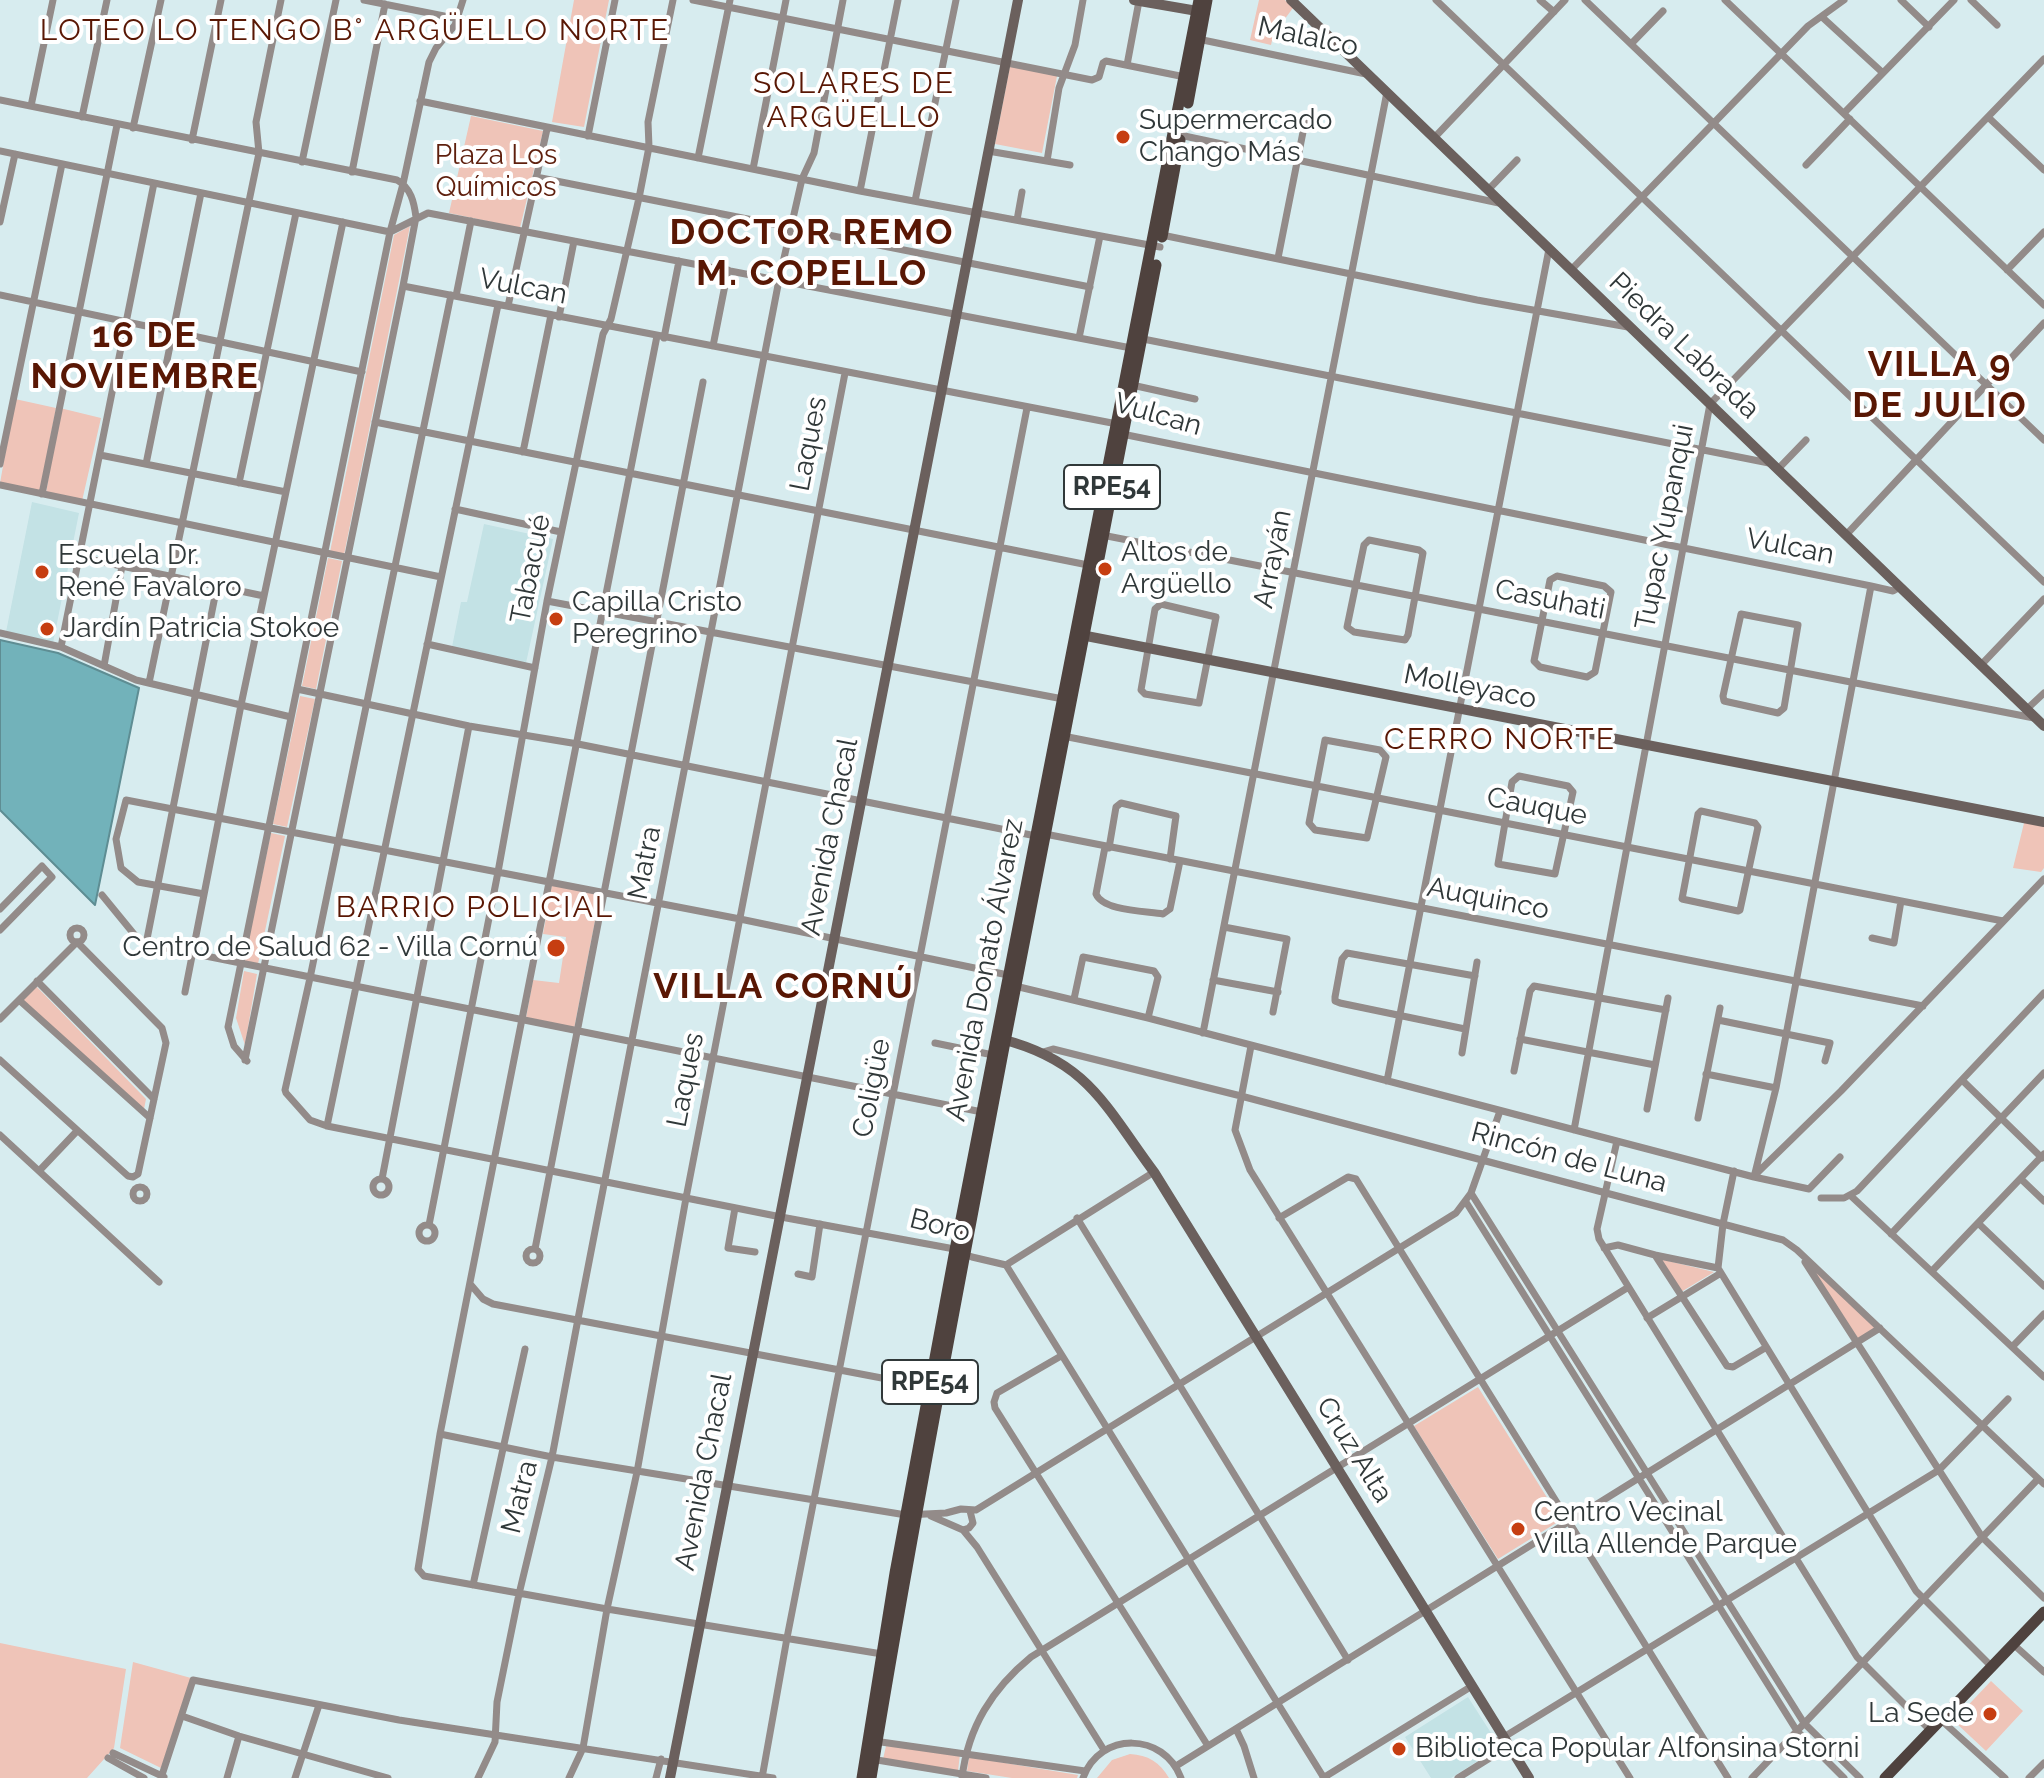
<!DOCTYPE html>
<html>
<head>
<meta charset="utf-8">
<style>
  body { margin:0 }
  canvas { display:block; background:#d7ecef }
</style>
</head>
<body>
<canvas width="2044" height="1778"></canvas>
<script>
const c = document.querySelector('canvas').getContext('2d');
c.lineJoin = 'round';
function fillPath(path, color) { c.fillStyle = color; c.fill(path, 'evenodd'); }
function strokePath(path, color, width, dash) { c.strokeStyle = color; c.lineWidth = width; c.lineCap = dash ? 'butt' : 'round'; c.setLineDash(dash || []); c.stroke(path); }
function label(font, color, halo, rows, align = 'center') {
  c.font = font + ' Raleway,sans-serif'; c.lineWidth = 8; c.setLineDash([]); c.textBaseline = 'middle'; c.strokeStyle = halo; c.fillStyle = color; for (const [text, x, y, turn = 0] of rows) {
    c.save(); c.translate(x, y); c.rotate((+turn || 0) * Math.PI / 180); c.textAlign = isNaN(turn) ? turn : align; if (halo) c.strokeText(text, 0, 0); c.fillText(text, 0, 0); c.restore();
  }
}
fillPath(new Path2D(`
  M32 502 79 513 53 643 6 632Z
  M484 524 553 539 526 663 452 647 461 602H467Z
  M1468 1697 1500 1747 1451 1778H1431L1405 1737Z`), '#c3e2e5');
fillPath(new Path2D(`
  M574 0H609L584 127 552 122Z
  M1259 0H1285L1293 8 1278 28 1275 27 1271 45 1250 40Z
  M1010 66 1057 76 1042 153 995 144Z
  M471 116 543 131 520 228 449 213Z
  M410 226 344 555 330 552 394 235Z
  M15 399 56 408 40 491 0 483Z
  M60 408 101 418 82 501 46 493Z
  M328 558 342 561 316 689 302 686Z
  M300 696 315 699 287 827 273 824Z
  M2025 819 2044 824V868L2041 872 2013 868Z
  M271 833 285 836 258 964 244 962Z
  M552 885 600 895 574 1029 526 1018 533 980 559 983 566 937 543 934Z
  M244 971 257 974 245 1045 236 1018Z
  M36 986 146 1099 144 1109 22 999Z
  M1803 1255 1880 1331 1861 1343Z
  M1660 1259 1714 1272 1681 1292Z
  M1478 1387 1561 1520 1498 1559 1414 1426Z
  M0 1643 126 1669 114 1748 87 1778H0Z
  M133 1662 191 1678 161 1768 120 1748Z
  M1991 1681 2023 1711 1986 1751 1956 1723 1957 1717Z
  M886 1746 960 1754 958 1771 883 1759Z
  M1130 1754C1148 1755 1160 1762 1169 1778H1097L1112 1760Z
  M969 1757 1078 1775 1077 1778H1012L967 1771Z`), '#efc4b8');
const water = new Path2D(`
  M0 640 58 653 139 688 95 905 0 810Z`);
fillPath(water, '#72b2ba');
strokePath(water, '#5e8d93', 2);
strokePath(new Path2D(`
  M364 0 459 19
  M693 0 1092 80 1099 77 1103 63 1106 61 1185 77
  M1436 0 2044 582
  M1540 0 1554 12
  M1585 0 2044 440
  M1725 0 2044 305
  M1901 0 1929 27
  M1971 0 1997 25
  M1822 17 1883 73
  M1198 39 1366 74
  M1631 44 1663 11
  M1127 65 1139 1
  M0 100 397 180C411 188 414 202 416 217L403 286 245 1060
  M420 101 860 191 1160 247
  M31 106 53 0
  M1844 113 1954 0
  M82 117 107 0
  M1988 117 2044 170
  M133 128 161 0
  M1175 134 1499 203
  M588 136 615 0
  M1434 138 1565 0
  M192 140 221 0
  M0 151 390 232
  M988 151 1070 165
  M698 158 730 0
  M1047 161 1059 88 1075 45 1083 0
  M302 162 336 0
  M1806 165 1850 119
  M753 169 786 0
  M352 172 385 4
  M536 177 1090 287
  M1488 190 1517 160
  M860 191 898 0
  M915 201 956 0
  M1017 220 1022 192
  M0 222 15 154
  M390 232 428 213 1131 348
  M1162 235 1477 300 1628 327
  M1278 258 1306 117
  M1571 270 1808 26 1844 0
  M2007 270 2044 232
  M403 286 1112 423 1127 435 1871 586 1893 591 1900 587
  M0 295 362 372
  M451 295 310 978 285 1090 286 1093 310 1120 327 1126 781 1217 949 1248 972 1257 1006 1265 1324 1778
  M456 296 471 221
  M508 306 547 129
  M559 317 574 241
  M657 336 440 1434 418 1569 424 1576 607 1609 882 1654
  M664 338 679 261
  M1079 338 1100 236
  M1138 338 1769 463
  M713 346 728 270
  M1132 385 1195 399
  M375 422 1088 565
  M523 452 551 315
  M100 455 286 492
  M0 464 62 164
  M146 464 201 193
  M1778 469 1806 440
  M239 483 296 213
  M0 485 441 577
  M42 494 117 125
  M455 509 561 532
  M1102 535 2034 718
  M1846 535 2044 323
  M1369 540 1419 550 1423 553 1408 635 1405 640 1354 632 1347 627 1364 545Z
  M79 557 264 596
  M1557 576 1604 586 1611 592 1595 672 1587 677 1540 667 1534 661 1550 580Z
  M547 601 1063 699
  M1161 604 1216 617 1199 703 1145 694 1141 690 1155 609Z
  M1741 614 1798 625 1784 708 1778 713 1724 701 1723 696Z
  M0 633 61 647 136 680 291 717
  M427 644 535 668
  M61 647 154 183
  M1981 665 2044 599
  M104 666 122 566
  M149 683 259 153 256 122 281 0
  M297 689 469 726 578 744 1036 836
  M2027 709 2044 693
  M1063 736 2003 921
  M1325 740 1380 750 1386 757 1367 838 1315 830 1309 823Z
  M1519 776 1568 786 1573 792 1555 874 1498 864 1512 782Z
  M1701 811 1755 823 1758 827 1740 910 1738 911 1682 899 1698 814Z
  M1045 834 1923 1006
  M1105 847 1096 894C1103 911 1145 911 1163 914L1170 909 1180 861
  M1109 848 1116 807 1121 803 1176 816 1170 859
  M204 894 138 882 121 868 116 839 126 800 740 919 1008 975
  M102 895 138 939 146 944 982 1112
  M0 909 42 866 52 877 0 930
  M1224 927 1287 939 1273 1012
  M70 935a7 7 0 1 1 14 0a7 7 0 1 1-14 0Z
  M1872 938 1894 943 1901 901
  M146 944 217 586
  M1213 980 1278 992
  M37 981 154 1099
  M1015 986 1148 1018 1754 1177 1809 1189 1840 1157
  M185 992 241 705 343 222
  M1074 999 1083 957 1154 971 1158 977 1148 1018
  M19 1000 150 1118
  M0 1019 77 942 162 1028 166 1043 138 1174 133 1177 128 1176 0 1060
  M1718 1020 1830 1043 1825 1061
  M1465 1029 1340 1003 1335 1001V997L1342 959 1347 953 1475 976
  M1203 1033 1387 92
  M1520 1039 1655 1065
  M935 1043 993 1055
  M1251 1046 1235 1130 1250 1170 1630 1778
  M1043 1052 1053 1049 1241 1096 1783 1240 1797 1250 2044 1484
  M1462 1053 1477 962
  M247 1061 234 1046 228 1027 390 232 403 184 429 62 436 48 455 25 463 0
  M1514 1071 1530 991 1534 986 1666 1010
  M1706 1074 1776 1088
  M1962 1080 2042 1158
  M1387 1081 1549 249
  M1647 1109 1668 998
  M1698 1118 1720 1008
  M327 1126 498 305
  M1574 1130 1710 404 2044 59
  M0 1135 159 1282
  M1617 1141 1597 1229 1599 1239 1857 1657 1931 1731
  M39 1171 77 1131
  M1755 1175 1841 1091 2044 879
  M1754 1177 1776 1088 1871 586
  M373 1187a8 8 0 1 1 16 0a8 8 0 1 1-16 0Z
  M382 1179 469 726
  M2021 1179 2044 1201
  M133 1194a7 7 0 1 1 14 0a7 7 0 1 1-14 0Z
  M1471 1193 1804 1723 1860 1778
  M1851 1196 2044 1377
  M1821 1198H1844L1857 1191 2044 993
  M1466 1202 1797 1731 1844 1778
  M735 1208 728 1248 755 1252
  M1077 1218 1348 1660
  M1279 1218 1348 1177 1356 1179 1728 1778
  M1978 1223 2044 1286
  M419 1233a8 8 0 1 1 16 0a8 8 0 1 1-16 0Z
  M429 1225 498 872 547 601 603 334 611 319 639 198 649 147 648 122 673 0
  M1891 1234 2044 1073
  M1604 1248 1618 1245 1655 1255 1727 1366 1733 1367 1765 1348
  M526 1256a7 7 0 1 1 14 0a7 7 0 1 1-14 0Z
  M535 1249 703 382
  M1655 1255 1718 1268 1916 1591 1991 1666
  M1805 1262 1982 1537 2044 1598
  M1006 1265 1154 1172
  M1718 1268 1723 1224 1734 1171
  M1932 1271 2044 1154
  M798 1274 812 1277 820 1224
  M471 1285 483 1299 493 1304 929 1387
  M1647 1318 1721 1273
  M2012 1347 2044 1314
  M1061 1356 997 1393 994 1402 995 1408 1208 1746
  M440 1434 552 1457 906 1515 946 1513 961 1509 976 1510 1456 1213 1471 1193 1500 1111
  M931 1516 963 1530 969 1528 973 1523 970 1511
  M963 1530 977 1547 1104 1750
  M473 1585 525 1349
  M2013 1644 2044 1672
  M182 1716 239 1736 388 1778
  M1941 1720 2005 1778
  M1236 1729 1244 1746 1254 1778
  M1499 1740 1939 1470 2008 1399
  M874 1741 1085 1771
  M113 1753 164 1777
  M108 1758 144 1778
  M871 1759 986 1778
  M1176 1766 1880 1328
  M161 1778 193 1680 399 1720 773 1778
  M227 1778 239 1736
  M295 1778 319 1705
  M478 1778 495 1742 497 1702 519 1594 552 1457 578 1319 779 280 802 179 814 153 843 0
  M569 1778 583 1748 607 1609 637 1472 686 1198 845 373
  M656 1778 661 1759
  M762 1778 787 1638 1027 408
  M962 1778C968 1727 992 1689 1031 1657L1627 1288
  M1083 1778C1100 1731 1164 1732 1181 1778
  M1323 1778 1472 1686
  M1458 1778 1509 1746
  M1752 1778 2038 1479
  M2029 1778 2044 1763`), '#938b89', 7);
strokePath(new Path2D(`
  M1134 0 1203 12
  M1291 0 2044 726
  M1076 634 2044 822
  M1001 1039C1088 1061 1105 1106 1154 1172L1529 1778
  M670 1778 1018 0`), '#6b605d', 10);
strokePath(new Path2D(`
  M1188 103 1207 0
  M1162 237 1180 140
  M862 1778 895 1573 955 1250 1199 0
  M871 1778C911 1534 958 1291 1004 1047 1054 787 1104 526 1156 265
  M1885 1778 2044 1612`), '#4f423e', 11);
for (const [x, y, r, color] of [
  [1123,137,8,"#c63e11"],
  [1105,569,8,"#c63e11"],
  [42,572,8,"#c63e11"],
  [556,619,8,"#c63e11"],
  [47,629,8,"#c63e11"],
  [556,948,10,"#c63e11"],
  [1518,1529,8,"#c63e11"],
  [1990,1714,8,"#c63e11"],
  [1399,1749,8,"#c63e11"]
]) { const dot = new Path2D(); dot.arc(x, y, r, 0, 2 * Math.PI); c.fillStyle = color; c.fill(dot); strokePath(dot, '#fff', 3); }
for (const [x, y, w] of [
  [1112,487,96],
  [930,1382,96]
]) { const box = new Path2D(); box.roundRect(x - w / 2, y - 22, w, 44, 6); c.fillStyle = '#fff'; c.fill(box); strokePath(box, '#303839', 2); }
label('bold 26px', '#303839', null, [
  ["RPE54",1112,487],
  ["RPE54",930,1382]
]);
label('28px', '#303839', '#fff', [
  ["Malalco",1308,37,12],
  ["Vulcan",523,287,11],
  ["Piedra Labrada",1684,346,44],
  ["Vulcan",1158,415,16],
  ["Laques",809,444,-79],
  ["Tupac Yupanqui",1665,527,-79],
  ["Vulcan",1790,547,11],
  ["Arrayán",1273,559,-79],
  ["Tabacué",531,569,-79],
  ["Casuhati",1550,600,11],
  ["Molleyaco",1470,687,11],
  ["Cauque",1537,807,11],
  ["Avenida Chacal",830,837,-79],
  ["Matra",645,863,-79],
  ["Auquinco",1488,899,11],
  ["Avenida Donato Álvarez",985,970,-79],
  ["Laques",686,1080,-79],
  ["Coligüe",872,1088,-79],
  ["Rincón de Luna",1569,1158,15],
  ["Boro",940,1226,14],
  ["Cruz Alta",1354,1450,58],
  ["Avenida Chacal",704,1472,-79],
  ["Matra",520,1497,-76]
]);
label('28px', '#303839', '#fff', [
  ["Supermercado",1139,121],
  ["Chango Más",1139,153],
  ["Altos de",1121,553],
  ["Argüello",1121,585],
  ["Escuela Dr.",58,556],
  ["René Favaloro",58,588],
  ["Capilla Cristo",572,603],
  ["Peregrino",572,635],
  ["Jardín Patricia Stokoe",63,629],
  ["Centro de Salud 62 - Villa Cornú",538,948,"right"],
  ["Centro Vecinal",1534,1513],
  ["Villa Allende Parque",1534,1545],
  ["La Sede",1974,1714,"right"],
  ["Biblioteca Popular Alfonsina Storni",1415,1749]
], 'left');
label('28px', '#5e1f0d', '#fff', [
  ["Plaza Los",496,156],
  ["Químicos",496,188]
]);
c.letterSpacing = '2px';
label('30px', '#591704', '#fff', [
  ["LOTEO LO TENGO B° ARGÜELLO NORTE",355,31],
  ["SOLARES DE",854,84],
  ["ARGÜELLO",854,118],
  ["CERRO NORTE",1500,740],
  ["BARRIO POLICIAL",475,908]
]);
c.letterSpacing = '0px';
c.letterSpacing = '2px';
label('bold 36px', '#591704', '#fff', [
  ["DOCTOR REMO",812,233],
  ["M. COPELLO",812,274],
  ["16 DE",145,336],
  ["NOVIEMBRE",145,377],
  ["VILLA 9",1940,365],
  ["DE JULIO",1940,406],
  ["VILLA CORNÚ",784,987]
]);
c.letterSpacing = '0px';
</script>
</body>
</html>
